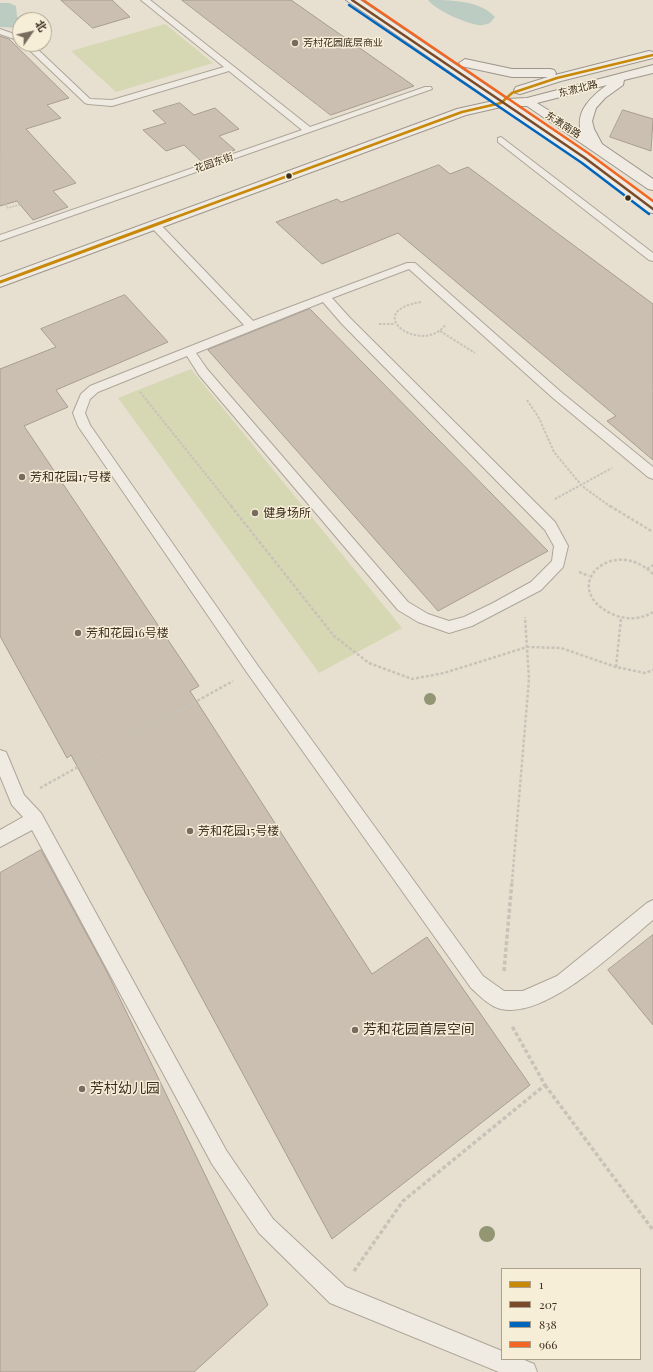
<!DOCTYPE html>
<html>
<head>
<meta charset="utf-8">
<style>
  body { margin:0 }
  #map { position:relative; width:653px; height:1372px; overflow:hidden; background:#e7e0d1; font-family:"Playfair Display","Noto Sans SC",serif }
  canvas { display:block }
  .legend { position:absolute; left:501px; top:1268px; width:140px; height:92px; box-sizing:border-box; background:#f7eed8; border:1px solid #ada18e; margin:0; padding:5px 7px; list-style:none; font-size:12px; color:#3d2e20 }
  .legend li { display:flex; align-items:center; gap:8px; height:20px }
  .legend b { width:20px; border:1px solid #ada18e }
  .north { position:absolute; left:12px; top:12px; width:40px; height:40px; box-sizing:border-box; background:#f7eed8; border:1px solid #ada18e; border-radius:50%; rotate:56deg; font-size:11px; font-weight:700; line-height:16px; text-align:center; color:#3d2e20 }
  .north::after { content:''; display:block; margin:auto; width:14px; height:18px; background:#786c5e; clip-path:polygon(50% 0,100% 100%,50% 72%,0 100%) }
</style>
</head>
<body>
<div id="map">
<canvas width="653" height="1372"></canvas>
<ul class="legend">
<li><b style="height:5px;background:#c88808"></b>1</li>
<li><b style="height:5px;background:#7a4b2a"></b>207</li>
<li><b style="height:5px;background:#0065bd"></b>838</li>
<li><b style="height:5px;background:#f26522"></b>966</li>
</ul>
<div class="north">北</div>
</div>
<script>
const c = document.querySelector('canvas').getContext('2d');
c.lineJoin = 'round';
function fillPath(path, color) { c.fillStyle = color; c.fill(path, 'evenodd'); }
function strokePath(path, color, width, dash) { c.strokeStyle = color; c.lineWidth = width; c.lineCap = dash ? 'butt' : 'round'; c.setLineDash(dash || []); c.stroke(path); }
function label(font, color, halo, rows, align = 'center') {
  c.font = font + ' "Playfair Display","Noto Sans SC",serif'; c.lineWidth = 3; c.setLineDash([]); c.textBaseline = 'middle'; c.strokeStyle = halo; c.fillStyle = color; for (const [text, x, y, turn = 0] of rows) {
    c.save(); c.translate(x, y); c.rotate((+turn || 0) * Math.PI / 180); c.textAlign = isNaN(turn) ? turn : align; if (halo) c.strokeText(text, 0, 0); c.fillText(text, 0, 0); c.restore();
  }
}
fillPath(new Path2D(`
  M165 24 213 63 116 92 71 51Z
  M191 369 402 628 319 673 118 398Z`), '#d6d7b3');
fillPath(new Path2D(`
  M0 3H9L16 6 17 17 35 18 37 20H20V28L0 27Z`), '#bcccc2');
fillPath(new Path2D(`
  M428 0C450 0 480 0 495 17L490 23C486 24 482 26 478 25 465 23 435 10 428 0Z`), '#bcccc2');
const building = new Path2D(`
  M61 0H112L130 17 93 28Z
  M182 0H291L414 86 331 115Z
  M0 36 9 39 69 98 47 105 61 118 26 129 76 183 53 191 68 207 33 220 17 201 0 206Z
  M180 103 194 115 215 108 239 129 219 136 235 150 202 162 184 145 166 151 143 130 166 123 153 111Z
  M623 110 653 119 651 151 610 137Z
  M439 165 450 174 468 167 653 304V460L607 421 616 416 398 233 322 264 276 222 337 199 341 202Z
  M125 295 168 342 56 390 68 407 24 426 199 686 190 691 372 974 427 937 530 1085 332 1239 71 755 67 758 0 636V369L56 347 41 329Z
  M310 309 548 551 438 611 208 350Z
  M41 850 106 970 268 1305 194 1372H0V873Z
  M653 935V1025L608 970Z`);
fillPath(building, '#cbbfb2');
strokePath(building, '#a89c90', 1);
const lane = new Path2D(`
  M141 0H150L310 127 425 87H431L432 89 0 241V235L302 130 229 71 112 106 88 104 85 103 23 44H32L90 99 112 100 224 67Z
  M0 29 20 36V41L0 34Z
  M501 137 653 253V261L649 260 498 142V138Z
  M155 222 159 223 253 321 407 263H415L561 392 653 467V479L648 477 553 398 409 269 332 298 350 318 555 522 568 546 563 567 541 590 472 626 449 633 418 622 398 610 199 375 187 356 98 392 90 399 85 413 90 425 258 666 483 976 504 991H523L557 976 647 903 653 900V920C619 948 547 1019 501 1009 490 1007 479 995 471 988L248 674 78 426 73 413 81 394 90 386 244 325 151 227 150 225 151 223ZM323 302 342 324 545 530 554 546 552 561 531 582 493 603 464 617 449 621 428 614 408 602 207 369 196 353Z
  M0 750 6 752 24 795 41 813 226 1150 273 1219 346 1287 502 1351V1359H522L534 1364 537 1372H499L330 1303 259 1233 212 1164 32 830 0 847V830L23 817 12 805 0 776Z`);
const secondary = new Path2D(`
  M346 0H360L506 99 527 98 653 65V73L624 80 623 85 605 98 596 108 592 121 594 129 602 144 653 179V190L648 189 527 106H517L590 155 653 202V213L648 212 580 161 501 107 466 115 0 287V277L457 109 493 101ZM607 85C592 96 575 111 581 131L537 103Z
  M649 51 653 52V58L561 81 520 94 516 93 514 90 516 87 548 77H512L461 66 459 63 465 59 512 69H550L554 70 556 73 555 75Z`);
strokePath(lane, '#ada599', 2);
strokePath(secondary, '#9c958a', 2);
strokePath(new Path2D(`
  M0 160 7 158
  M0 197 8 208 38 199 41 202`), '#c8c2b9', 1.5, [2, 1]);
strokePath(new Path2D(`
  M421 302C359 312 423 357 446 324
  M379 324H395
  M440 331 475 353
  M140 392 232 507
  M527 400 539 418 554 452 582 486 611 507
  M611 412 653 390
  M555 499 612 468`), '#c8c2b9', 2, [2.5, 1.5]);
strokePath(new Path2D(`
  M231 506 334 636 369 663 412 679 444 673 527 647 561 648 616 667 645 673 653 670
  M610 506 653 532
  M647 569 653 565
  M579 572 589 576
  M653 574C612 534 557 588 612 614 626 620 640 620 653 612
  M616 667 621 618
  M40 788 233 681
  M512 882 529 679 525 617`), '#c8c2b9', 2.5, [3, 2]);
strokePath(new Path2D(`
  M504 971 512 881
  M545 1085 653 1230
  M354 1271 403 1201 545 1085 512 1026`), '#c8c2b9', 3.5, [4, 2.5]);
fillPath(lane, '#efebe3');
fillPath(secondary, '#efebe3');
strokePath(new Path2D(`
  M168 220 462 112 501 103 512 93 557 78 653 55`), '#c88808', 2.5);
strokePath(new Path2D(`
  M0 282 171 219`), '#c88808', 3);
strokePath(new Path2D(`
  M352 0 585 158 653 209`), '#7a4b2a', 2.5);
strokePath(new Path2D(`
  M349 5 582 163 649 214`), '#0065bd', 2.5);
strokePath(new Path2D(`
  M363 0 588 153 653 201`), '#f26522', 2.5);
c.fillStyle = '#929673';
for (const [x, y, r] of [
  [430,699,6],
  [487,1234,8]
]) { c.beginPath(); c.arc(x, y, r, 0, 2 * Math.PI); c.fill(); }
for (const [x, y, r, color] of [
  [295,43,4,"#786c5e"],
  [289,176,3.5,"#3d2e20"],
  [628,198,3.5,"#3d2e20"],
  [22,477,4,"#786c5e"],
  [255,513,4,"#786c5e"],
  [78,633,4,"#786c5e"],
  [190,831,4,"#786c5e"],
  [355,1030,4,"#786c5e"],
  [82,1089,4,"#786c5e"]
]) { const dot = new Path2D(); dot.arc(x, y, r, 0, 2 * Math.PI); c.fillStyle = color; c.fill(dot); strokePath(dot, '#f7eed8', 1.5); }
label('10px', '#3d2e20', '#f7eed8', [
  ["芳村花园底层商业",303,43]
], 'left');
label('10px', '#3d2e20', '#f7eed8', [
  ["东漖北路",578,89,-14],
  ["东漖南路",563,125,32],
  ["花园东街",214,163,-19]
]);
label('12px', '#3d2e20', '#f7eed8', [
  ["芳和花园17号楼",30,477],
  ["健身场所",263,513],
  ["芳和花园16号楼",86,633],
  ["芳和花园15号楼",198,831]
], 'left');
label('14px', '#3d2e20', '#f7eed8', [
  ["芳和花园首层空间",363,1030],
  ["芳村幼儿园",90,1089]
], 'left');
</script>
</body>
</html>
